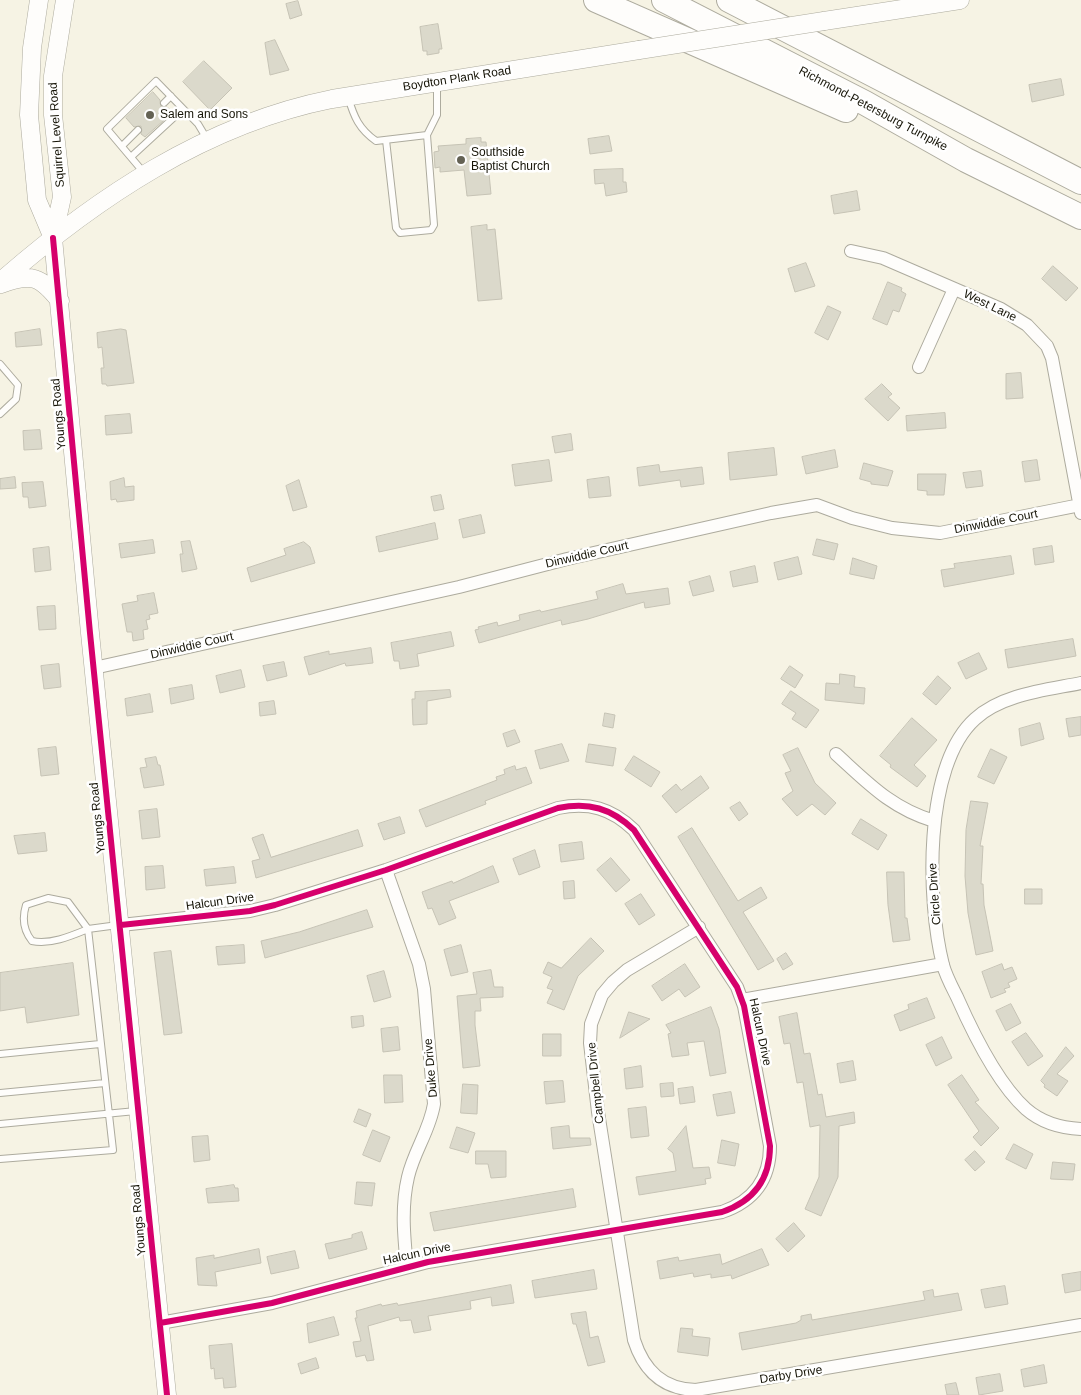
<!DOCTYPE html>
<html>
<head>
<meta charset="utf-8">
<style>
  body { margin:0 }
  canvas { display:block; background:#f6f3e4 }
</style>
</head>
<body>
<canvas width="1081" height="1395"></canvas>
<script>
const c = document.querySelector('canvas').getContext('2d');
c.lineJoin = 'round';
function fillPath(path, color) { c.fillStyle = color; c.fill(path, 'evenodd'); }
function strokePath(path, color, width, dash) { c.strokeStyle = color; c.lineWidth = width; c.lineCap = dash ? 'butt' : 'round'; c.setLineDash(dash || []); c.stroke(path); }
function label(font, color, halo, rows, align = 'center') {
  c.font = font + ' Arial,sans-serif'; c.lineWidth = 5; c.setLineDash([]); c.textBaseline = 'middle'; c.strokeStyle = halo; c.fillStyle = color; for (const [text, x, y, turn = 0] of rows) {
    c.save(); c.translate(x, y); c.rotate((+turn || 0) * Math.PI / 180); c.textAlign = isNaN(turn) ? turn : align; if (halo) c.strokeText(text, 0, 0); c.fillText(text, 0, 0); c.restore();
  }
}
const building = new Path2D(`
  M298 1 302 15 290 19 286 4Z
  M438 24 442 49H439V53L427 55V51H423L420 27Z
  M275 40 289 70 270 75 265 43Z
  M204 61 232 88 210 110 183 82Z
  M1061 79 1064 95 1032 102 1029 85Z
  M153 92 160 100 161 107H167L173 112 145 137 141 134V126L134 127 126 118Z
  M609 136 612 151 590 154 588 139Z
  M481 138V142H486L491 194 467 196 464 170 440 172V167L435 168 434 152 439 151 438 146 466 144V139Z
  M623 169V182H626L627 192 606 196 604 183 595 184 594 170Z
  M857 191 860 210 834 214 831 196Z
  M487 225V230L495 229 502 299 478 301 471 227Z
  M806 263 815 286 795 292 788 269Z
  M1053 266 1078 288 1066 301 1042 279Z
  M888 282 902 288 901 291 906 294 899 312 893 310 887 325 873 319Z
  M828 306 841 312 828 340 815 333Z
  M40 329 42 345 16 347 15 333Z
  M121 329 126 330 134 383 107 386 106 384H102L101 368H104L102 347 98 348 97 333Z
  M1021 373 1023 398 1006 399V374Z
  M882 384 892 394 888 397 900 408 888 421 865 399Z
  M945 413 946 428 907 431 906 416Z
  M130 414 132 433 106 435 105 416Z
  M40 430 42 449 24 450 23 431Z
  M571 434 573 450 555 453 552 437Z
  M774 448 777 475 730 480 728 453Z
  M835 450 838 467 806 474 802 457Z
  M549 460 552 481 515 486 512 465Z
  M1037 460 1040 480 1025 482 1022 462Z
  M864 463 893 471 888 486 871 484V482L860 479Z
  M659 465 660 472 702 467 704 484 681 487 680 480 639 486 637 468Z
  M981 471 983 486 966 488 963 473Z
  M918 474H946L944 495H927V491L918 490Z
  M15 477 16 488 0 489V479Z
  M609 477 611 496 589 498 587 480Z
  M124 478 125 487 134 486V500L117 502 116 499 111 500 110 482Z
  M299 480 307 507 293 511 286 486Z
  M43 482 46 506 29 508 28 497H23L22 483Z
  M441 495 444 509 434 511 431 497Z
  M481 515 485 533 463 538 459 520Z
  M435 523 438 539 379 552 376 537Z
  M817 539 838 544 834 560 813 555Z
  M153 540 155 553 121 558 119 544Z
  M190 541 197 569 182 572 180 554H183L181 542Z
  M304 542 310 547 315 563 251 582 247 568 286 555 284 549Z
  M1052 546 1054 562 1035 565 1033 549Z
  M49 547 51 570 35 572 33 549Z
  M1011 556 1014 574 944 587 941 570 955 568 954 564Z
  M798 557 802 574 778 580 774 563Z
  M853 558 877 566 874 579 850 574Z
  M755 566 758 582 733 587 730 572Z
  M710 576 714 591 693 596 689 582Z
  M623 584 626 594 668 588 670 604 645 608 644 602 588 619 562 625 561 620 479 643 475 630 479 629 478 627 497 622 498 626 520 620 519 615 540 610 541 612 598 599 596 592Z
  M154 593 158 613 149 615 150 619 146 620 148 629 143 630 144 639 133 641 132 632H127L122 604 138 601 137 596Z
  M55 606 56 629 39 630 37 607Z
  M451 632 454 646 417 654 419 666 400 669 399 661H394L391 643Z
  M1073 639 1076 656 1008 668 1005 650Z
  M371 648 373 663 346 666 345 663 309 675 304 657 329 651V654Z
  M979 653 987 669 966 679 958 663Z
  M284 662 287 676 267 681 263 666Z
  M59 664 61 687 44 689 41 666Z
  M790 666 803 675 795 688 781 679Z
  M241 670 245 687 220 693 216 676Z
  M840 674 855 676 854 687 865 688 864 704 825 700 826 683 839 684Z
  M938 676 951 688 936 705 923 694Z
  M192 685 194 699 171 704 169 689Z
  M450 690 451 697 427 701V724L413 725 412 699H415V692Z
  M791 691 819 710 806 728 792 719 796 713 782 704Z
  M150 694 153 712 127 716 125 699Z
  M274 701 276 714 260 716 259 703Z
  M605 713 615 715 613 728 603 726Z
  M1081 717V735L1069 737 1066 719Z
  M912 718 937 740 914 765 926 776 917 787 890 767 891 765 880 756Z
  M1040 723 1044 739 1021 746 1019 729Z
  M515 730 520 742 507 747 503 734Z
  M562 744 569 761 540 769 535 751Z
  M589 744 616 748 613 766 586 762Z
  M56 747 59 774 41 776 38 749Z
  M798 748 815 783 836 803 825 815 812 804 797 816 782 799 793 791 785 773 791 771 783 755Z
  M991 749 1007 757 994 784 978 777Z
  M634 756 660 772 651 787 625 770Z
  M156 757 158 765H160L164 785 144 788 140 768 147 767 145 759Z
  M515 766 516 770 526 767 532 783 485 801 486 804 426 827 419 810 497 780 496 777 505 774 504 770Z
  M701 776 709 788 676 813 662 796 676 784 681 790Z
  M971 801 988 803 980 846H983L981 884H983L984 905 993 951 976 955 968 913 965 876 966 830Z
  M740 802 748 814 739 821 730 808Z
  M157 809 160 837 142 839 139 811Z
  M400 817 405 833 384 840 378 824Z
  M861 819 887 835 878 850 852 834Z
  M692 828 738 901 761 887 767 898 743 912 774 961 758 970 678 837Z
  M358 830 363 846 256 878 252 861 260 859 252 838 263 834 271 857Z
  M45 833 47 851 18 854 14 836Z
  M582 842 584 859 561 862 559 845Z
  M535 850 540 867 519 875 513 859Z
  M611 858 630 880 616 892 597 870Z
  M163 866 165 888 146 890 145 867Z
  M493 866 499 882 449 901 456 918 439 925 432 908 428 909 422 892 452 881 453 883Z
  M234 867 236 883 206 886 204 870Z
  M887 872H904L905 918H907L910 940 893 942 888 905Z
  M574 881 575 898 564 899 563 882Z
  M1025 889H1042V904H1025Z
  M641 894 655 915 639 925 625 904Z
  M367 910 373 927 265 958 261 941 299 932Z
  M591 938 604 951 578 976 564 1010 547 1003 553 990 547 988 552 977 543 973 548 962 561 968Z
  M244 945 245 963 218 965 216 947Z
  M461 945 468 972 451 976 444 950Z
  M171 951 182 1033 164 1035 154 953Z
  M786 953 793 964 783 970 777 959Z
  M73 963 79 1015 27 1023 25 1007 0 1011V973Z
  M685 964 700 987 685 997 679 989 662 1001 652 986Z
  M1002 964 1004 970 1012 967 1017 979 1008 983 1010 987 1004 989 1006 992 991 998 982 972Z
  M491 970 494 987H503V997L480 998 481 1011H475V1025L480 1066 463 1068 457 996 477 994 473 973Z
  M384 971 391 997 374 1002 367 976Z
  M927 998 935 1018 900 1031 894 1015 909 1009 908 1005Z
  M1011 1004 1021 1023 1006 1031 996 1011Z
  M711 1007 719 1029 726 1073 710 1076 704 1041 687 1043 689 1055 672 1057 668 1034 671 1033 666 1025Z
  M629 1012 650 1019 620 1038Z
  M797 1013 804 1054 810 1053 818 1095 822 1094 826 1117 854 1112 855 1123 839 1126 838 1177 821 1216 805 1209 819 1177 820 1125 810 1127 803 1082 797 1083 790 1043 784 1044 779 1017Z
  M363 1016 364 1026 352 1028 351 1017Z
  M398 1027 400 1050 383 1052 381 1029Z
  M1026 1033 1043 1056 1028 1066 1012 1042Z
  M543 1034H561V1056H543Z
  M942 1037 952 1058 936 1066 926 1045Z
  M1066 1047 1074 1056 1057 1074 1068 1081 1057 1096 1044 1087 1045 1085 1041 1081Z
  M853 1061 856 1080 840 1083 837 1064Z
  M641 1066 643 1087 626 1089 624 1069Z
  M384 1075H402L403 1102 385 1103Z
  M962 1075 979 1100 975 1102 999 1128 981 1146 973 1137 979 1131 948 1085Z
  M563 1081 565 1102 546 1104 544 1082Z
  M673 1083 674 1096 661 1097 660 1084Z
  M463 1084 478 1085 477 1114 461 1113Z
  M693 1087 695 1102 680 1104 678 1089Z
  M731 1092 735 1113 717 1116 713 1095Z
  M646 1107 649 1136 631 1138 628 1109Z
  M359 1109 371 1114 366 1127 354 1122Z
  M569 1126 570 1138H590L591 1145 553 1149 551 1128Z
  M686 1126 693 1168 709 1167 711 1178 705 1179 706 1184 639 1195 636 1177 676 1171 673 1153 668 1149Z
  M457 1127 475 1133 468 1153 450 1148Z
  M373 1130 390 1137 380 1162 363 1155Z
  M208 1136 210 1160 194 1162 192 1137Z
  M722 1140 739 1144 735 1166 718 1163Z
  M1014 1144 1033 1154 1026 1169 1006 1159Z
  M476 1151H506V1177L491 1178 488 1164H476Z
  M975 1151 985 1162 975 1171 965 1160Z
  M1053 1162 1075 1164 1073 1180 1051 1179Z
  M357 1182 375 1183 372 1206 355 1204Z
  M234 1185 235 1188H238L239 1201 208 1203 206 1189Z
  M573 1189 576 1207 434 1231 430 1213Z
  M794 1223 805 1236 788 1252 776 1239Z
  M362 1232 367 1249 329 1259 325 1244 352 1238V1235Z
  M259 1249 261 1263 215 1272 217 1286 198 1285 196 1258 214 1255V1258Z
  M762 1249 769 1265 732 1279 731 1275 711 1278V1274L694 1277 693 1273 660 1279 657 1261 678 1257 679 1261 720 1254 722 1264Z
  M295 1251 299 1268 271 1274 267 1257Z
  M594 1270 597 1289 535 1298 532 1281Z
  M1081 1272V1290L1065 1293 1062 1275Z
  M511 1285 514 1303 492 1306 491 1297 470 1301 471 1309 428 1316 431 1330 414 1333 411 1320 400 1321 399 1317 368 1326 374 1360 367 1361 365 1355 356 1357 353 1342 361 1341 355 1318H357L356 1311 381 1304 382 1306 397 1303 398 1305Z
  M1005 1286 1008 1304 985 1308 981 1290Z
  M933 1290 934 1297 958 1293 962 1310 742 1350 739 1333 796 1323 801 1320V1316L811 1314 812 1320 925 1300 923 1292Z
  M586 1312 590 1338 598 1336 605 1362 588 1366 576 1324H573L571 1314Z
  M334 1317 339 1335 309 1343 307 1324Z
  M681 1328 693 1329 692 1336 710 1338 708 1356 678 1352Z
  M232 1344 236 1387 224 1388 223 1378 215 1379 214 1368 211 1369 209 1346Z
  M316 1358 319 1368 301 1374 298 1364Z
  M1044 1365 1047 1383 1024 1387 1021 1370Z
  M1000 1374 1003 1391 979 1395 976 1378Z
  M956 1383 959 1395H947L945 1385Z`);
fillPath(building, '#dbd9cb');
strokePath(building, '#c6c3b5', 1);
const lane = new Path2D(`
  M348 97C354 117 359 129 376 141L427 135 437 115V83
  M164 103 171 96
  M386 140 396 228 400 233 431 230 434 225 427 135
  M123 145 138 130
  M132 156 183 109
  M145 174 107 129 156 81 198 124 207 139
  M0 364 18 385 16 399 0 414
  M48 898 68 902 88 929C71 936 50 945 32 941 23 930 22 918 26 905Z
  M0 1054 100 1044
  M0 1093 105 1083
  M0 1124 136 1111
  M0 1159 113 1150 88 929 118 925`);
const street = new Path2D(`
  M851 251 883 258 1001 309 1027 325 1047 346 1052 358 1081 513
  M919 367 954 289
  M94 668 459 587 567 559 771 513 817 505 852 518 892 528 940 533 1080 505
  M1081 683C1047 690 1002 694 975 719 923 766 927 902 943 965 946 976 952 987 957 997 972 1031 997 1083 1026 1109 1042 1123 1060 1128 1081 1129
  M836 754C868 783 891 808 934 821
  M386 870 419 964 424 989 434 1104C430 1130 414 1151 408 1177 401 1207 404 1237 407 1267
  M121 925 250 911 275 905 386 870 558 808C589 802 611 808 634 830L737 987 744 1006 770 1146C770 1179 754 1201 722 1212L428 1262 272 1303 160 1323
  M699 927 627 970 613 982 602 995 591 1024 590 1043 598 1112 634 1340C644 1371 663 1389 696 1390L1081 1325
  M742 1000 943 964`);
const secondary = new Path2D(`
  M39 0 32 48 29 115 37 200 53 238
  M65 0 53 76V115L62 197 53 238 90 633 167 1395
  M824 21 960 0
  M0 282C96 198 206 124 332 99L639 50
  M1 284C32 273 40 276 60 301`);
const highway = new Path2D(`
  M596 0 846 110
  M664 0 865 103 966 160 1081 217
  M729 0 1081 182`);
strokePath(lane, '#adab9e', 8);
strokePath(street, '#adab9e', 14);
strokePath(secondary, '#adab9e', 19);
strokePath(highway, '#adab9e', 26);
strokePath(lane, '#fefdfb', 6);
strokePath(street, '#fefdfb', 12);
strokePath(secondary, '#fefdfb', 18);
strokePath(highway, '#fefdfb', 24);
const secondaryBridge = new Path2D(`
  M639 50 824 21`);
strokePath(secondaryBridge, '#adab9e', 19, []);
strokePath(secondaryBridge, '#fefdfb', 18);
strokePath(new Path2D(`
  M53 238 90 633 167 1395
  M121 925 250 911 275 905 386 870 558 808C589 802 611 808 634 830L737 987 744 1006 770 1146C770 1179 754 1201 722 1212L428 1262 272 1303 160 1323`), '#d6006c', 6);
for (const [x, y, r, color] of [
  [150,115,5,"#646254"],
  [461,160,5,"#646254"]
]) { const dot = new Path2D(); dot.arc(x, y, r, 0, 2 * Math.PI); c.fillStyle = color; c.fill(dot); strokePath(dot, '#fff', 2); }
label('12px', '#161407', '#fff', [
  ["Boydton Plank Road",457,79,-9],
  ["Richmond-Petersburg Turnpike",873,109,28],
  ["Squirrel Level Road",57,135,-94],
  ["West Lane",990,306,26],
  ["Youngs Road",59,414,-95],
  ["Dinwiddie Court",996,522,-11],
  ["Dinwiddie Court",587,555,-13],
  ["Dinwiddie Court",192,646,-13],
  ["Youngs Road",98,818,-96],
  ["Circle Drive",935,894,-94],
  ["Halcun Drive",220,902,-8],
  ["Halcun Drive",760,1032,78],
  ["Duke Drive",431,1068,-95],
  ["Campbell Drive",596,1083,-96],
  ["Youngs Road",139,1220,-95],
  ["Halcun Drive",417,1254,-12],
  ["Darby Drive",791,1375,-9]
]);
label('12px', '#161407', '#fff', [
  ["Salem and Sons",160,115],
  ["Southside",471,153],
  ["Baptist Church",471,167]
], 'left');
</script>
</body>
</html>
